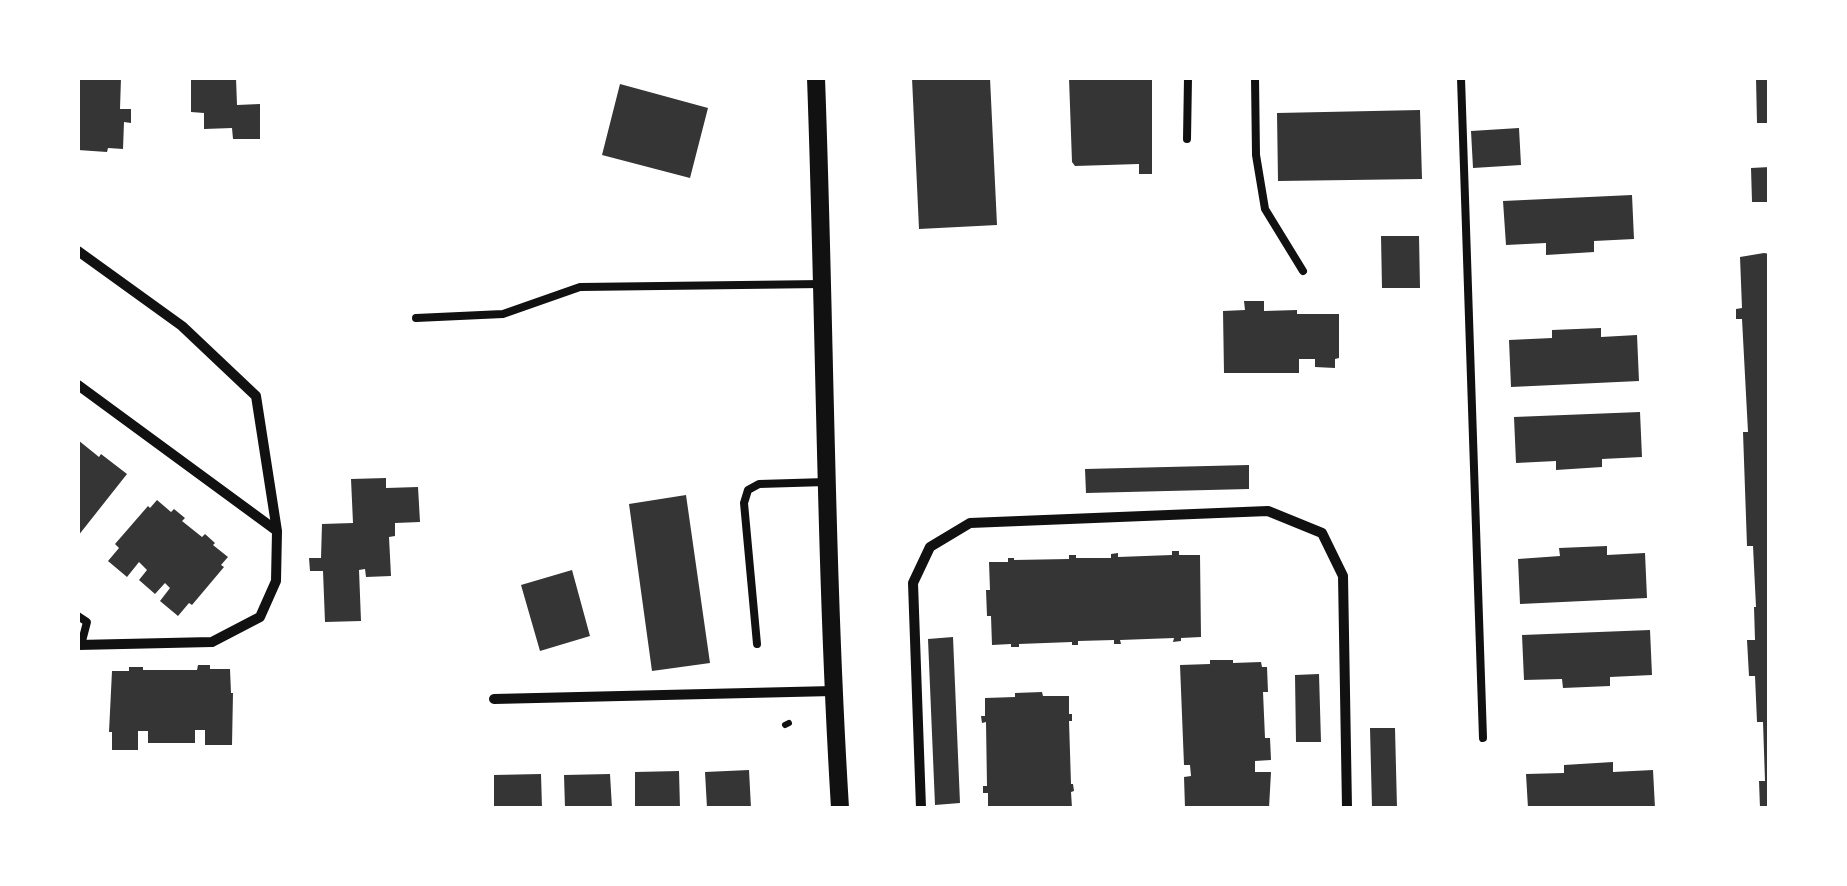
<!DOCTYPE html>
<html>
<head>
<meta charset="utf-8">
<style>
  body { margin:0 }
  #map { position:relative; width:1847px; height:886px; overflow:hidden; background:#fff; font-family:Ubuntu,sans-serif }
  canvas { display:block }
  .frame { position:absolute; inset:0; border:80px solid #fff; pointer-events:none }
</style>
</head>
<body>
<div id="map">
<canvas width="1847" height="886"></canvas>
<div class="frame"></div>
</div>
<script>
const c = document.querySelector('canvas').getContext('2d');
c.lineJoin = 'round';
function fillPath(path, color) { c.fillStyle = color; c.fill(path, 'evenodd'); }
function strokePath(path, color, width, dash) { c.strokeStyle = color; c.lineWidth = width; c.lineCap = dash ? 'butt' : 'round'; c.setLineDash(dash || []); c.stroke(path); }
fillPath(new Path2D(`
  M78 78H121L120 109H131V123L124 122 123 149 108 148 107 152 78 150Z
  M191 78H236L237 105 260 104V139H233L232 128 204 129V113L191 112Z
  M912 78H990L997 225 919 229Z
  M1069 78H1152V174H1139V164L1075 166 1072 162Z
  M1756 78H1770V123H1757Z
  M620 84 708 108 690 178 602 155Z
  M1420 110 1422 179 1278 181 1277 113Z
  M1519 128 1521 165 1473 168 1471 131Z
  M1770 167V202H1752L1751 168Z
  M1632 195 1634 239 1594 241V252L1546 255V243L1506 245 1503 201Z
  M1381 236H1419L1420 288H1382Z
  M1764 253 1770 254V808H1760L1759 781H1765L1763 722H1757L1755 676H1749L1747 640H1755L1754 607H1756L1753 546H1747L1743 432H1748L1742 319H1736V309L1742 308 1740 257Z
  M1244 301H1264V311L1297 310V314H1339V358L1335 359V368L1315 367V359H1299V373H1224L1223 311 1245 310Z
  M1601 328V337L1637 335 1639 381 1511 387 1509 340 1552 338V330Z
  M1640 412 1642 457 1602 459V467L1556 470V461L1516 463 1514 417Z
  M78 440 99 457 101 454 127 474 78 536Z
  M1249 465V489L1086 493 1085 469Z
  M386 478V488L418 487 420 522 395 523V536L389 537 391 576 366 577 365 569 359 570 361 621 325 622 323 571H310L309 558H321L322 524 353 523 351 479Z
  M686 495 710 663 652 671 629 504Z
  M157 500 171 512 174 509 185 518 182 521 202 537 205 534 215 543 213 545 228 557 221 565 224 567 192 605 189 603 178 616 160 601 170 588 165 583 155 594 139 580 147 570 139 562 127 577 108 561 119 548 115 544 148 506 150 508Z
  M1607 546V555L1645 553 1647 598 1520 604 1518 559 1560 556 1559 548Z
  M1172 551H1179V555H1200L1201 637 1181 638V641L1173 642 1174 638 1120 640 1121 644H1114V640L1078 641V645H1072V642L1019 644V647H1011V644L992 645 991 616H987L986 590H990L989 562H1008V558H1014V560L1069 559V555H1076V558H1111V554L1118 553V557L1172 555Z
  M572 570 590 636 540 651 521 585Z
  M1650 630 1652 675 1610 677V686L1563 688 1562 679 1524 680 1522 635Z
  M953 637 960 803 935 805 928 639Z
  M1210 660H1233V663L1261 662 1262 667H1267L1268 692H1263L1265 738H1270L1271 760 1255 761V772H1271L1269 808H1185L1184 777 1191 776 1190 765H1184L1180 665 1210 664Z
  M198 665H210V669H230L231 693H233L232 745H205V730H195V743H148V731H138V750H112V732H109L112 671H129V667H143V670H197Z
  M1319 674 1321 742H1296L1295 675Z
  M1042 692 1043 696H1069V714H1072V721H1069L1071 784H1073L1074 791 1071 792 1072 808H988V793H983V786H987L986 722 982 723 981 716H985V698L1015 697V693Z
  M1370 728H1395L1397 808H1372Z
  M1613 762V772L1653 770 1655 808H1528L1526 774 1564 773V765Z
  M749 770 751 808H707L705 772Z
  M679 771 680 808H635V772Z
  M541 774 542 808H494V775Z
  M610 774 612 808H565L564 775Z`), '#353535');
strokePath(new Path2D(`
  M785 725 789 723`), '#111', 6);
strokePath(new Path2D(`
  M1255 78 1256 155 1265 209 1303 271
  M1461 78 1483 738
  M1187 139 1188 78
  M416 318 503 314 580 287 822 284
  M78 616 87 622 81 645
  M757 644 744 503 748 490 759 484 826 482`), '#111', 8);
strokePath(new Path2D(`
  M78 251 182 326 256 396 277 531 276 581 260 617 212 642 78 645
  M78 385 277 531
  M494 699 833 691
  M921 808 913 583 930 547 970 523 1268 511 1322 533 1343 576 1347 808`), '#111', 10);
strokePath(new Path2D(`
  M816 78C825 321 825 565 840 808`), '#111', 18);
</script>
</body>
</html>
